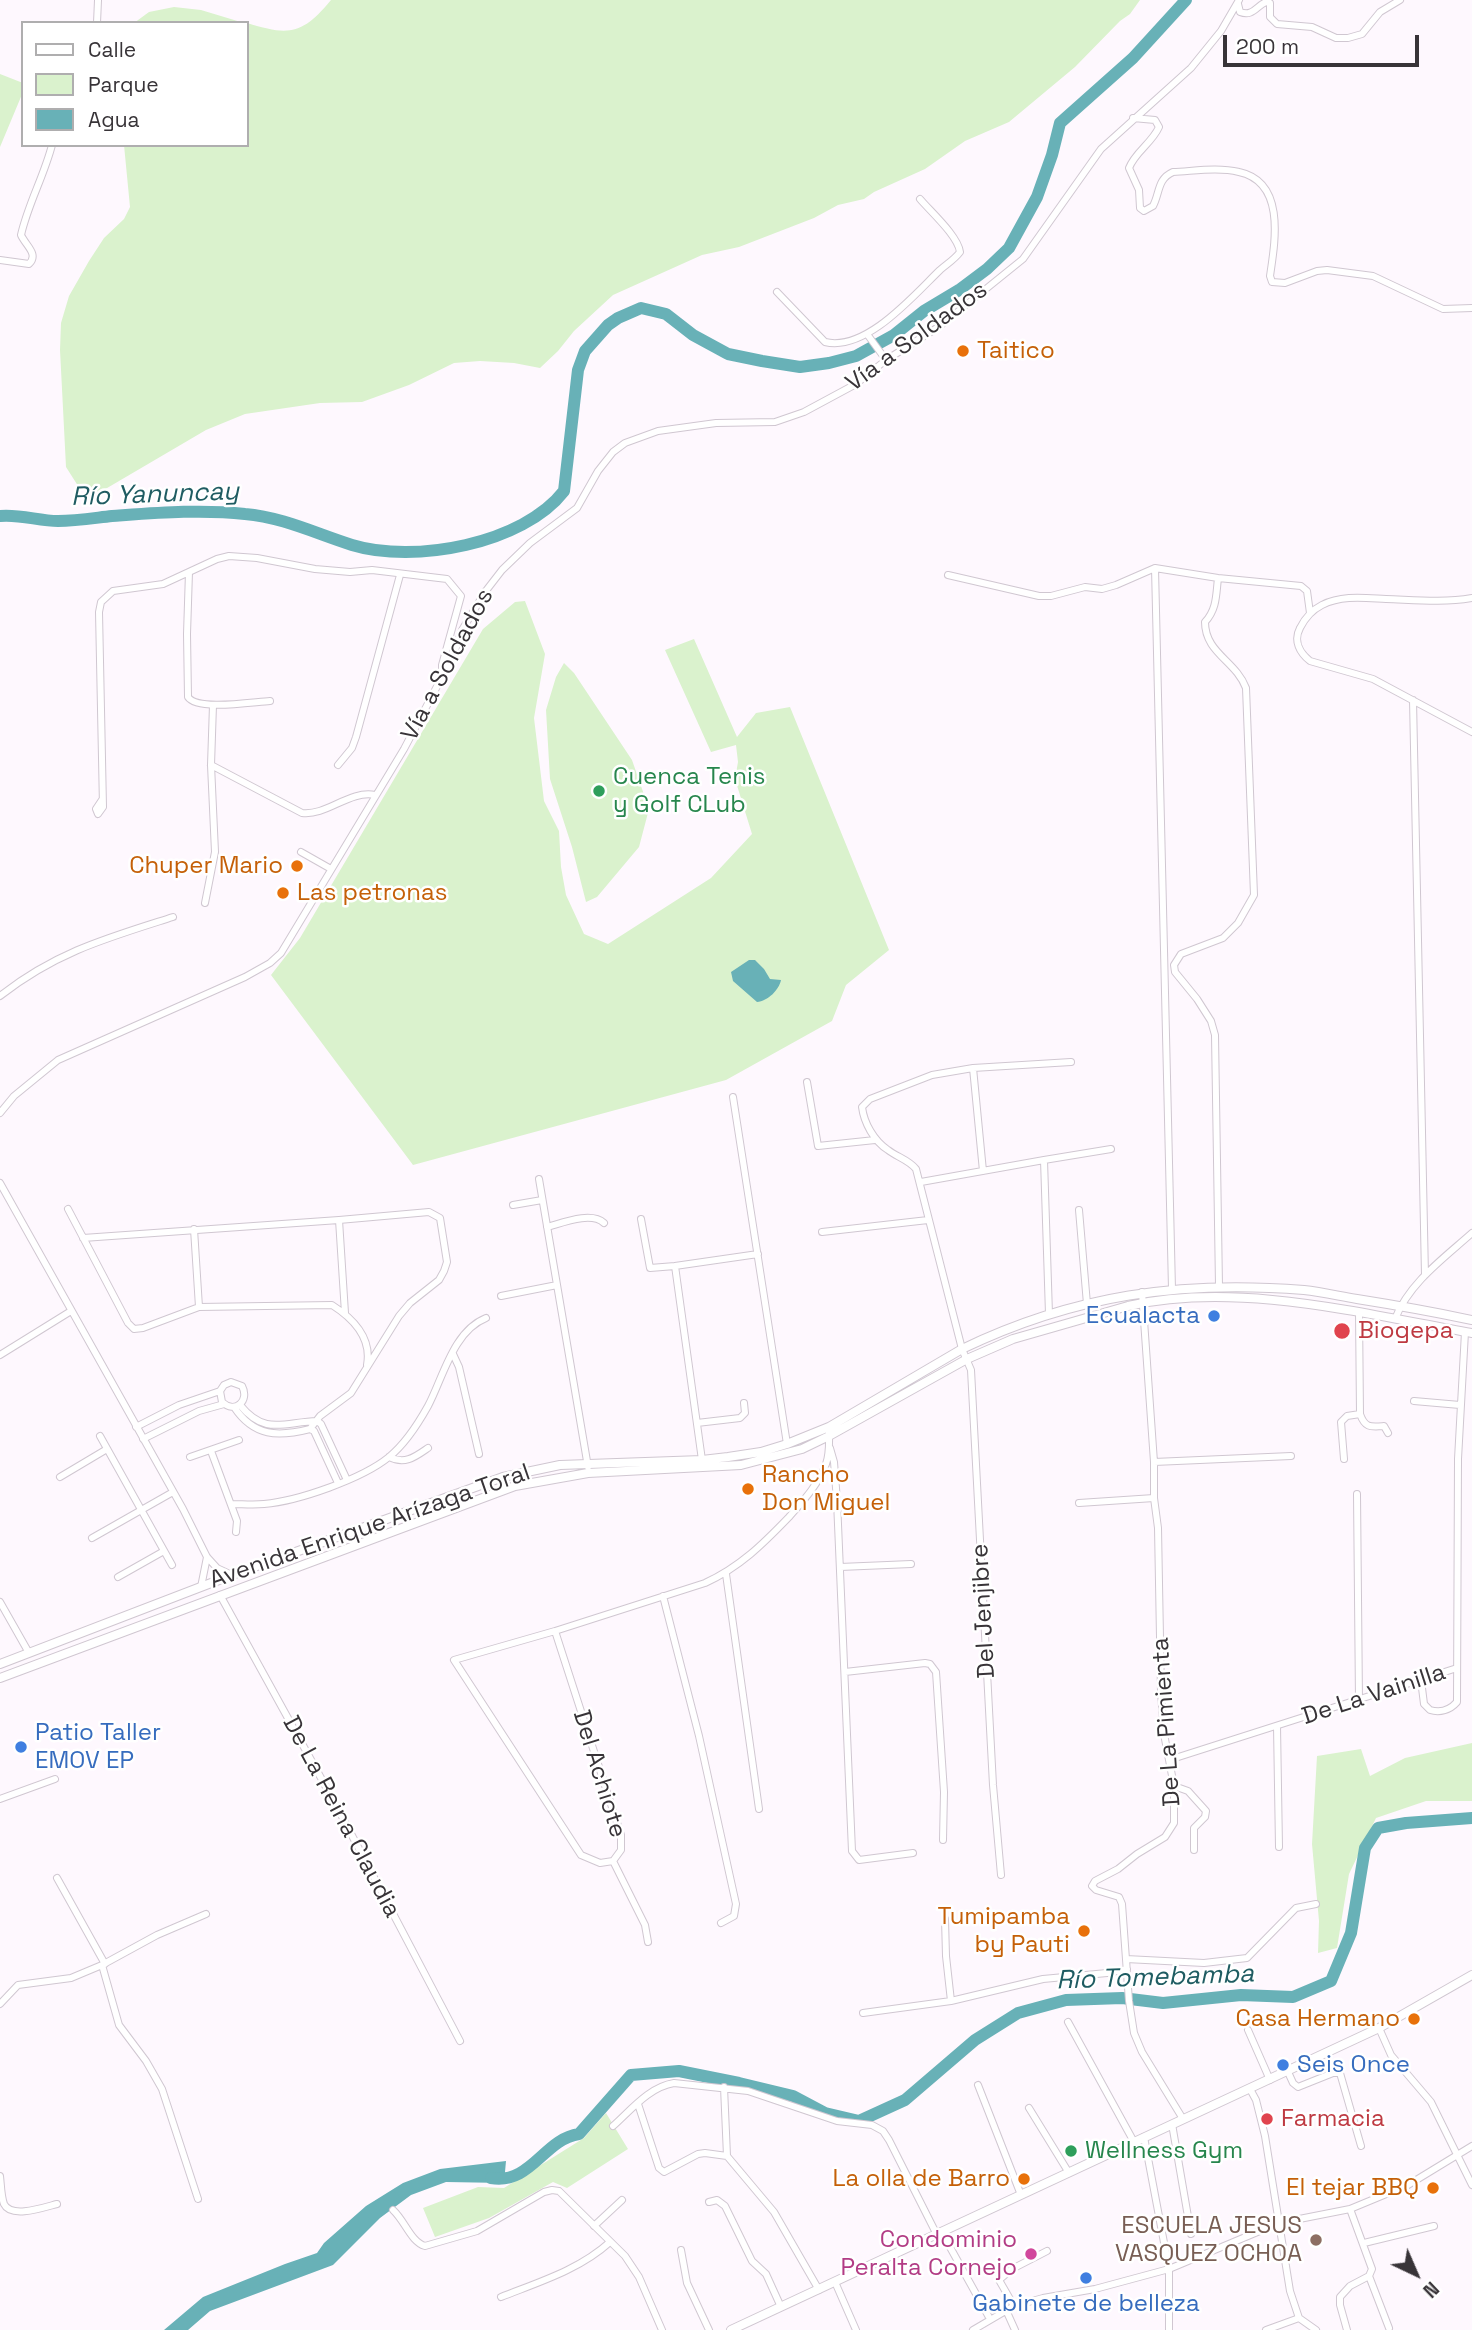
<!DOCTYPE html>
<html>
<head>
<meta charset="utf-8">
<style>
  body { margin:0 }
  #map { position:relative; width:1472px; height:2330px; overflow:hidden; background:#fef8fe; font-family:"Space Grotesk",sans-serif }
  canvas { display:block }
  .legend { position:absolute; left:21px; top:21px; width:228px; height:126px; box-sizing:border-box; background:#fff; border:2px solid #afaeaf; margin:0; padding:9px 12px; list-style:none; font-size:21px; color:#383438 }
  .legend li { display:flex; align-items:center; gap:14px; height:35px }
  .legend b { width:35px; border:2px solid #afaeaf }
  .north { position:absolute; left:1381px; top:2239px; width:70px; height:70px; -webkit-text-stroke:5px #fff; paint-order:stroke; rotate:136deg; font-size:19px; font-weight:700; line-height:28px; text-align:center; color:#383438 }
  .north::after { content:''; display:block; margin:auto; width:24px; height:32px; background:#383438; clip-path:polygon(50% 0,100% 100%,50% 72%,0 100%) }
  .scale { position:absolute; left:1223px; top:35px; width:196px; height:32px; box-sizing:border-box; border:4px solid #383438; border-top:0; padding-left:9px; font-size:21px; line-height:24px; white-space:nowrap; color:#383438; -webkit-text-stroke:5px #fff; paint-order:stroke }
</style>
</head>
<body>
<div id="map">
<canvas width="1472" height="2330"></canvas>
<ul class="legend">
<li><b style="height:9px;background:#fff"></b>Calle</li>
<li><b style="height:19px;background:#daf2cd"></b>Parque</li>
<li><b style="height:19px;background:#68b1b7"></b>Agua</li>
</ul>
<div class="north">N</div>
<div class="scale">200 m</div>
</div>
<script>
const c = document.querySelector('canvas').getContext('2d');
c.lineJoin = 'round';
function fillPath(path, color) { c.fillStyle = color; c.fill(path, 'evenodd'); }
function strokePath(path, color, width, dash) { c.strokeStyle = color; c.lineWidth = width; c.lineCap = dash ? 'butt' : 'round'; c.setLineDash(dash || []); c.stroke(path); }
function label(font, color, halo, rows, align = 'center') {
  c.font = font + ' "Space Grotesk",sans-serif'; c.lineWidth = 5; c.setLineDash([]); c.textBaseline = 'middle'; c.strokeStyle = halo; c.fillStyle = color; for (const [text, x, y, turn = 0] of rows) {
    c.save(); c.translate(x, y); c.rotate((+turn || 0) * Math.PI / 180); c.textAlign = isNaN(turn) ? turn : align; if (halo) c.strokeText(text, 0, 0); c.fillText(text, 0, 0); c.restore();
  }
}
fillPath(new Path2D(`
  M331 0H1140L1130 14 1120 21 1075 67 1009 122 965 141 925 169 874 192 864 199 838 205 814 218 739 247 702 255 613 295 574 331 558 351 540 368 514 363 480 361 454 363 409 385 362 402 320 403 245 414 206 430 102 491 91 493 80 489 66 467 60 350 61 323 69 296 89 261 104 238 124 219 130 207 124 145H247V23C289 36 302 35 331 0Z
  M174 7 201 10 244 23H134L149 12Z
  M0 74 23 83V92L0 147Z
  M525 601 545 654 534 718 544 801 559 831 561 867 566 895 584 934 608 944 711 878 752 834 735 779 738 762 736 745 711 752 665 650 694 639 737 737 756 713 790 707 889 950 846 985 832 1021 726 1080 413 1165 271 975 300 938 483 629 515 602Z
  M564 663 574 673 632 760 649 809 639 847 597 897 586 902 572 847 550 779 546 710 556 677Z
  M1472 1743V1801H1426L1376 1818 1349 1874 1337 1948 1318 1953 1319 1921 1312 1844 1317 1756 1361 1749 1370 1776 1405 1758Z
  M606 2113 628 2149 567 2188 553 2182 489 2218 435 2237 423 2208 478 2187 504 2188 584 2138Z`), '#daf2cd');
fillPath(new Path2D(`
  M749 960H755L764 969 770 979 781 980C779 990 768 1001 757 1002L733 981 731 972Z
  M506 2161 504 2183 446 2182 411 2195 380 2218 333 2265 210 2311 188 2330H164L203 2297 285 2264 317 2253 324 2243 366 2206 403 2183 440 2169Z`), '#68b1b7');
strokePath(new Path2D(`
  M0 516C20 514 39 521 58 521 76 521 94 518 112 516 155 513 201 509 245 514 282 517 317 534 352 545 414 564 523 544 564 491L578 370 585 351 608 325 618 318 641 308 666 314 693 335 728 354 762 361 800 367 829 363 856 356 894 335 924 311 959 290 987 269 1009 248 1037 197 1052 155 1060 123 1133 58 1186 0
  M491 2178C531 2185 544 2139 579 2134L631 2075 679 2071 739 2083 793 2096 825 2113 859 2121 905 2100 975 2040 1018 2013 1066 2000 1122 1998 1163 2003 1241 1995 1293 1997 1331 1981 1351 1933 1365 1848 1378 1828 1406 1823 1472 1818`), '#68b1b7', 12);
const minor = new Path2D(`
  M1238 4 1240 12C1253 17 1256 6 1266 2L1270 3V17L1277 24 1312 27 1336 38H1348L1362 34 1380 12 1400 0
  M97 23 98 0
  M1133 118 1155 120 1159 127C1152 143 1135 152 1129 168L1139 190 1140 208 1144 211 1153 206C1160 193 1157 179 1173 172 1195 171 1218 167 1239 172 1286 182 1275 242 1270 276L1272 282 1285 283 1317 271 1327 270 1373 276 1443 309 1472 308
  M0 260 29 264C39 254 26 246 21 235 28 204 44 176 52 145
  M777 292 825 342C866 352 914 295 940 270 947 264 955 259 960 252 958 236 931 212 920 199
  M867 334 886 360
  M1155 568 1172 1289
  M189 572 187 634 188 697C197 711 252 702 270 701
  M948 575 1039 596H1051L1085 587 1102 589 1116 585 1155 568 1218 578 1301 586 1307 591 1310 613
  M1218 578C1216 595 1217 609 1205 622 1205 653 1236 661 1246 688L1254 895 1238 923 1223 938 1181 954 1174 965 1175 972 1197 999 1211 1021 1215 1035 1219 1286
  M1472 598C1443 603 1415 600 1386 599 1364 598 1342 595 1322 605 1312 610 1305 618 1300 628 1293 641 1300 653 1310 661L1373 679 1472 732
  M1413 700 1425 1275
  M211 765 302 813C327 816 349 790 375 795
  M338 765 352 748 356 737 400 575
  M102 800 96 809 98 814 103 807 99 612 101 602 113 591 163 584 217 559 229 556 257 558 315 569 350 572 372 570 447 579 461 596 442 665V674
  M301 852 331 869
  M205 903 215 852 211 765 213 705
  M0 996C56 952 107 938 173 917
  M973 1068 983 1171
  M807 1082 818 1146 875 1140
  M733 1097 787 1444
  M0 1113 14 1096 58 1060 245 977 270 963 281 953 404 749 453 656 462 630 485 592 502 570 530 543 577 508 598 471 613 452 625 443 658 431 716 423 775 422 804 412 856 384 886 360 940 326 1023 259 1101 149 1191 68 1221 31 1239 0
  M539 1179 588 1467
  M921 1182 1044 1160
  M0 1183 183 1509 207 1557 217 1568 232 1575
  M513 1205 542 1200
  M68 1209 128 1323 134 1329 143 1328 199 1307 332 1305C354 1319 372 1338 367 1365
  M1079 1210 1087 1304
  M641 1219 650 1268 675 1266 702 1460
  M339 1220 345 1313
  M547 1227C562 1223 591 1211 604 1223
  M194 1229 199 1307
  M822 1232 928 1220
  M83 1238 339 1220 429 1212 440 1218 447 1262 444 1271 439 1280 410 1303 399 1316 351 1393 320 1416 310 1429
  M675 1266 758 1254
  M1142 1292 1154 1462V1498L1158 1528 1161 1692 1164 1734 1174 1786V1823L1165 1837 1137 1854 1118 1869 1095 1881 1092 1886 1096 1890 1119 1897 1122 1904 1129 2001 1134 2033 1142 2052 1183 2119
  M501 1296 557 1285
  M1359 1312 1360 1414C1365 1428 1370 1427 1384 1426L1388 1433
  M1049 1314 1044 1160 1111 1149
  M1395 1319C1409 1283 1444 1258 1472 1233
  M453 1354 459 1367 479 1454
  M0 1355 71 1311
  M1414 1401 1460 1405
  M240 1405C265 1436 284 1422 317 1421L321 1424 347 1480
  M234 1407C254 1437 278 1437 310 1429L314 1431 338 1483
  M697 1423 740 1418 745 1413 744 1403
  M136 1427 179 1405 220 1391 224 1385 231 1382 242 1386C250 1401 235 1414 222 1402L220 1391
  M100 1436 172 1565
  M143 1439 199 1411 224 1404
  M830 1448 834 1462 837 1501 852 1851 859 1860 913 1853
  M211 1451 237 1521 236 1532
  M190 1457 239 1440
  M389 1457C405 1465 415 1457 428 1448
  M1344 1459 1341 1422 1347 1416 1360 1414
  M1154 1462 1291 1456
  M60 1477 107 1449
  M1357 1494 1359 1701
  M1079 1503 1154 1498
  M231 1504C242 1504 253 1505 264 1504 298 1501 362 1479 389 1457 405 1444 418 1424 428 1406 443 1378 453 1331 486 1318
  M92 1538 173 1492
  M840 1567 911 1564
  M726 1574 759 1809
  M118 1577 164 1551
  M201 1587 207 1557
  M220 1595 337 1807 460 2041
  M663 1596 699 1736 736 1904 734 1916 721 1923
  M0 1602 29 1653
  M555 1631 621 1835V1850L613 1861 600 1863 581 1855 454 1660 555 1631 705 1583C740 1567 763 1544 789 1517 803 1501 818 1485 826 1464 830 1453 829 1443 829 1432
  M845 1672 925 1663 930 1664 936 1672 944 1792 943 1840
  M1421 1680 1424 1704 1430 1710C1440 1713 1450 1710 1457 1702L1458 1459 1465 1332
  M1277 1726 1279 1847
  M1169 1760 1457 1668
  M1174 1786 1188 1791 1206 1811 1205 1817 1194 1828V1850
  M0 1799 55 1779
  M613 1861 645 1925 648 1942
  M1001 1875 993 1785 971 1370 962 1349 916 1169C909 1160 897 1157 888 1150 874 1141 864 1123 862 1107L870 1099 932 1075 973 1068 1071 1062
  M57 1878 105 1964
  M945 1919 946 1956 951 2001
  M1126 1959 1204 1963 1247 1958 1296 1908 1316 1904
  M102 1965 119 2025 146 2061 162 2089 198 2199
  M0 2004 18 1985 71 1978 102 1965 157 1935 206 1914
  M863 2013 951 2001 1043 1979 1107 1973 1127 1969
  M1068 2022 1134 2142
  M1379 2028 1391 2055 1431 2102 1472 2185
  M1248 2030 1270 2080
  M1288 2072 1293 2083 1298 2087 1333 2073H1340L1361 2146
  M978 2085 1021 2195
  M1250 2089 1256 2100 1265 2136 1290 2291 1299 2318 1316 2330
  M638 2104 659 2168 664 2172 698 2154 705 2153 727 2156 724 2087
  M1029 2108 1069 2173
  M1172 2124 1191 2234
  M613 2126C631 2110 649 2087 674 2083L748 2091 837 2121 872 2125 883 2131 889 2140 936 2233
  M1144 2137 1169 2269V2330
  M727 2156 774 2212 819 2290
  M0 2176C1 2184 1 2196 4 2204 11 2219 45 2207 57 2204
  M709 2202 717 2200 725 2206 752 2261 766 2274 781 2307
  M393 2210C405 2221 411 2242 425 2246L477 2231 544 2192 552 2190 559 2191 625 2256 639 2277 662 2330
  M594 2226 622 2200
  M941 2231 990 2319
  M1364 2243 1434 2226
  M681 2250 687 2283 709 2330
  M1369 2276 1389 2328
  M835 2282 856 2330
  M501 2297C539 2282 579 2270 610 2242
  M1014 2306 999 2280 1012 2269 1047 2251
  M1006 2310 1015 2330
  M973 2330 1014 2306 1043 2298 1095 2289 1169 2269 1279 2223 1350 2209 1408 2185 1472 2146
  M1266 2330 1299 2318
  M1347 2330 1340 2305V2297L1350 2286 1369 2276 1372 2269 1350 2209`);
const major = new Path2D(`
  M0 1664 232 1575 503 1477 560 1465 702 1460 728 1457 761 1452 787 1444 829 1427 962 1349C1074 1295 1181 1280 1304 1290 1322 1292 1339 1296 1357 1299 1395 1305 1434 1312 1472 1320
  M0 1678 515 1486 588 1473 741 1465 802 1449 829 1436 967 1359 1013 1339 1128 1306C1237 1281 1364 1314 1472 1333
  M731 2330 1379 2028 1472 1975`);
strokePath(minor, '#d0c7d1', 8);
strokePath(major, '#d0c7d1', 10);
strokePath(minor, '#fff', 6);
strokePath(major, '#fff', 8);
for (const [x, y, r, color] of [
  [963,351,7,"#e8710a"],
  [599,791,7,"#2e9e5b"],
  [297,866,7,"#e8710a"],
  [283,893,7,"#e8710a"],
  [1214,1316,7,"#3f7fe0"],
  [1342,1331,9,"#e0444e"],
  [748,1489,7,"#e8710a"],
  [21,1747,7,"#3f7fe0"],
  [1084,1931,7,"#e8710a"],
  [1414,2019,7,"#e8710a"],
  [1283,2065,7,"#3f7fe0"],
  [1267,2119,7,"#e0444e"],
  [1071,2151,7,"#2e9e5b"],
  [1024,2179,7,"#e8710a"],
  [1433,2188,7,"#e8710a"],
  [1316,2240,7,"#8d6e63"],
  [1031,2254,7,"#d1479c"],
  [1086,2278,7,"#3f7fe0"]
]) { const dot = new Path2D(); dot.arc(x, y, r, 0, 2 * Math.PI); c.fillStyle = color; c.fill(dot); strokePath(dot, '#fff', 2.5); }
label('24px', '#383438', '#fff', [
  ["Vía a Soldados",917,337,-36],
  ["Vía a Soldados",448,665,-62],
  ["Avenida Enrique Arízaga Toral",370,1527,-19],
  ["Del Jenjibre",984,1611,-93],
  ["De La Vainilla",1374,1695,-18],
  ["De La Pimienta",1167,1722,-94],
  ["Del Achiote",599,1774,73],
  ["De La Reina Claudia",341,1817,62]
]);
label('24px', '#c56008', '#fff', [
  ["Taitico",977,351,"left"],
  ["Chuper Mario",283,866],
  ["Las petronas",297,893,"left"],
  ["Rancho",762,1475,"left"],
  ["Don Miguel",762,1503,"left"],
  ["Tumipamba",1070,1917],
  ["by Pauti",1070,1945],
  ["Casa Hermano",1400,2019],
  ["La olla de Barro",1010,2179],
  ["El tejar BBQ",1419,2188]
], 'right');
label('24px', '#27864d', '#fff', [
  ["Cuenca Tenis",613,777],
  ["y Golf CLub",613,805],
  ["Wellness Gym",1085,2151]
], 'left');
label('24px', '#366cbe', '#fff', [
  ["Ecualacta",1200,1316,"right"],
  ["Patio Taller",35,1733],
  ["EMOV EP",35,1761],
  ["Seis Once",1297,2065],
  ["Gabinete de belleza",1086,2304,"center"]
], 'left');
label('24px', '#be3a42', '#fff', [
  ["Biogepa",1358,1331],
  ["Farmacia",1281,2119]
], 'left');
label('24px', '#785e54', '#fff', [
  ["ESCUELA JESUS",1302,2226],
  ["VASQUEZ OCHOA",1302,2254]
], 'right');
label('24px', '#b23c85', '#fff', [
  ["Condominio",1017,2240],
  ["Peralta Cornejo",1017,2268]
], 'right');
label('italic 26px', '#1f5c62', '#fff', [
  ["Río Yanuncay",155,495,-2],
  ["Río Tomebamba",1155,1978,-2]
]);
</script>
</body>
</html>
